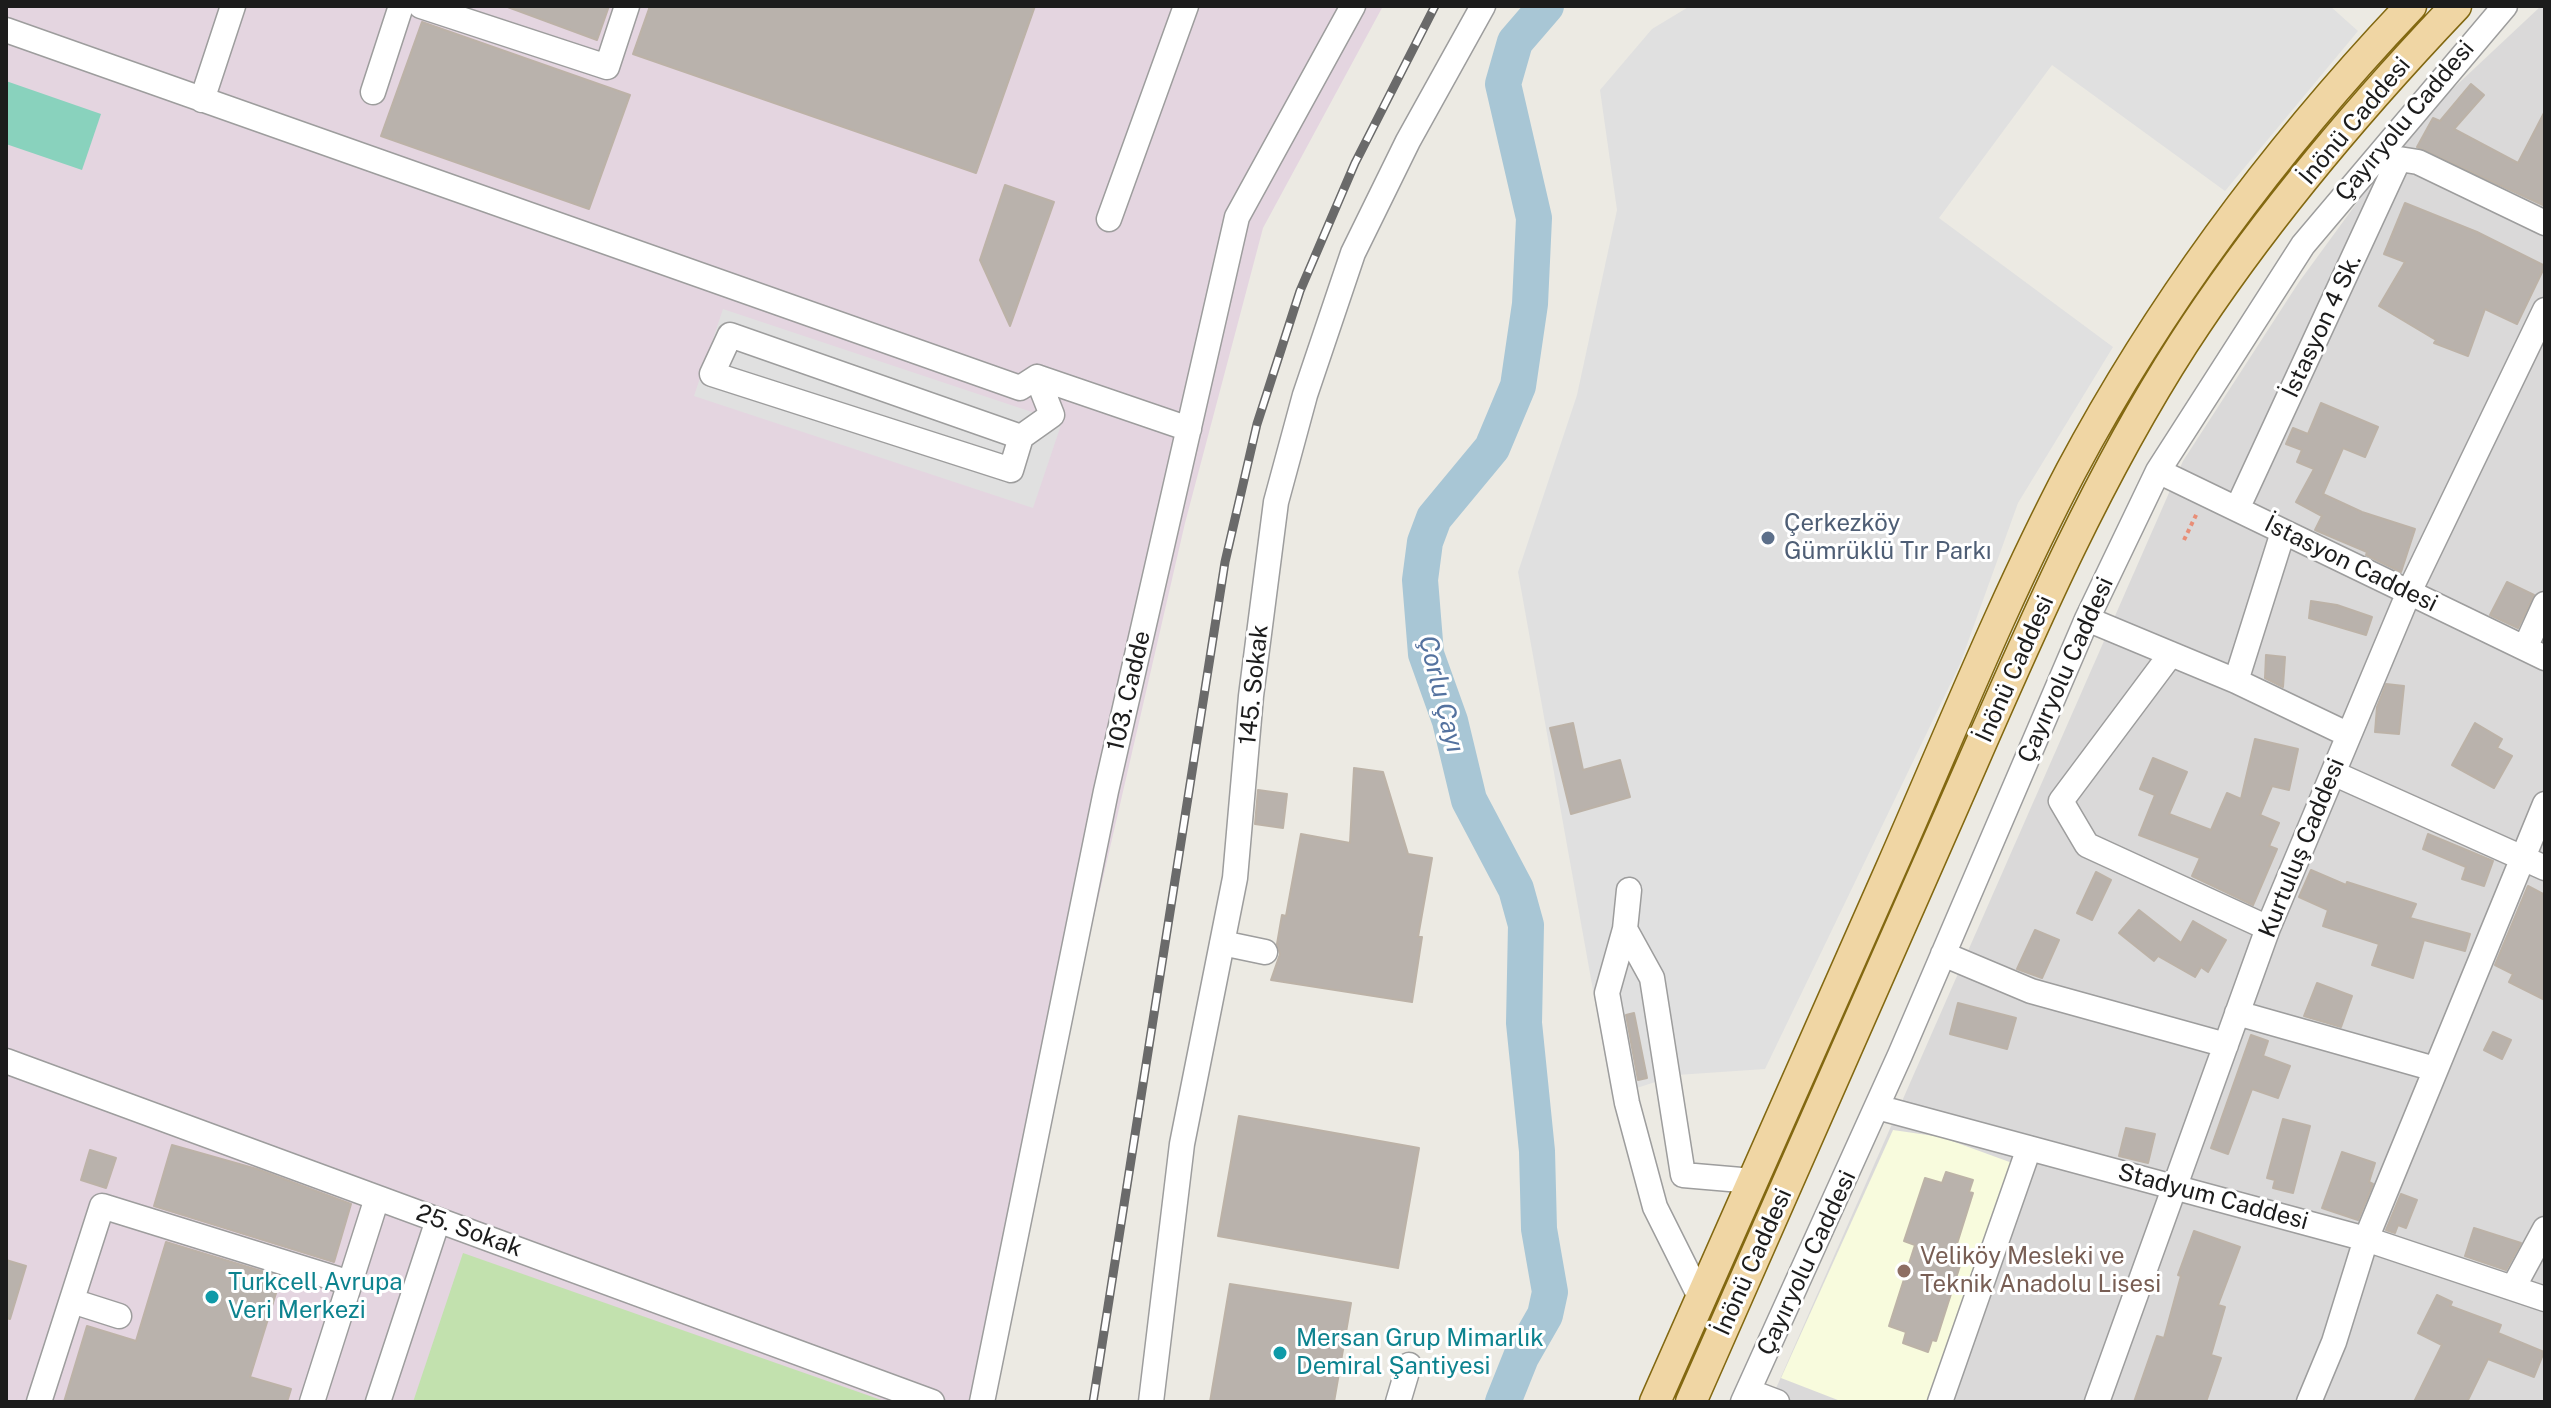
<!DOCTYPE html>
<html>
<head>
<meta charset="utf-8">
<style>
  body { margin:0 }
  #map { position:relative; width:2551px; height:1408px; overflow:hidden; background:#eceae3; font-family:"Public Sans",sans-serif }
  canvas { display:block }
  .frame { position:absolute; inset:0; border:8px solid #1c1c1c; pointer-events:none }
</style>
</head>
<body>
<div id="map">
<canvas width="2551" height="1408"></canvas>
<div class="frame"></div>
</div>
<script>
const c = document.querySelector('canvas').getContext('2d');
c.lineJoin = 'round';
function fillPath(path, color) { c.fillStyle = color; c.fill(path, 'evenodd'); }
function strokePath(path, color, width, dash) { c.strokeStyle = color; c.lineWidth = width; c.lineCap = dash ? 'butt' : 'round'; c.setLineDash(dash || []); c.stroke(path); }
function label(font, color, halo, rows, align = 'center') {
  c.font = font + ' "Public Sans",sans-serif'; c.lineWidth = 6; c.setLineDash([]); c.textBaseline = 'middle'; c.strokeStyle = halo; c.fillStyle = color; for (const [text, x, y, turn = 0] of rows) {
    c.save(); c.translate(x, y); c.rotate((+turn || 0) * Math.PI / 180); c.textAlign = isNaN(turn) ? turn : align; if (halo) c.strokeText(text, 0, 0); c.fillText(text, 0, 0); c.restore();
  }
}
fillPath(new Path2D(`
  M2541 6H2545V1402H1770L2183 461 2299 282 2413 126Z`), '#dad9d9');
fillPath(new Path2D(`
  M6 6H1383L1263 228 1185 523 982 1402H6Z`), '#e4d5e0');
fillPath(new Path2D(`
  M1893 1130 1941 1137 2015 1164 1936 1402H1843L1781 1378Z`), '#f8fbdd');
fillPath(new Path2D(`
  M463 1253 887 1402H413Z`), '#c2e1ae');
fillPath(new Path2D(`
  M6 81 101 114 82 170 6 144Z`), '#89d2bd');
fillPath(new Path2D(`
  M1690 6H2330L2358 31 2225 191 2052 65 1939 218 2113 347 2018 503 1960 664 1765 1069 1677 1075 1612 1096 1518 572 1577 395 1617 210 1600 90 1652 29Z
  M723 309 1062 422 1033 508 694 396Z`), '#e0e0e0');
strokePath(new Path2D(`
  M1503 1402 1521 1357 1545 1315 1550 1292 1539 1229 1537 1151 1524 1023 1526 925 1516 889 1469 800 1450 721 1426 654 1420 580 1425 542 1434 518 1492 448 1518 386 1530 304 1534 218 1503 84 1515 42 1546 6`), '#a8c6d5', 36);
const building = new Path2D(`
  M505 6H609L597 40Z
  M650 6H1035L976 173 633 54Z
  M422 22 630 95 589 209 381 136Z
  M2471 84 2484 95 2454 129 2518 163 2545 111V206L2417 147 2433 118 2440 121Z
  M1005 185 1054 202 1010 326 980 260Z
  M2405 203 2477 232 2545 266 2517 324 2485 309 2468 356 2434 343 2436 340 2379 306 2405 262 2384 254Z
  M2321 403 2378 427 2365 457 2343 448 2323 494 2362 512 2415 529 2401 572 2366 555 2367 552 2315 530 2322 516 2296 502 2314 469 2297 462 2302 450 2286 444 2293 428 2308 434Z
  M2507 582 2534 595 2518 628 2490 615Z
  M2311 601 2337 605 2372 617 2366 635 2309 618Z
  M2266 655 2285 657 2283 687 2265 678Z
  M2386 684 2404 686 2399 734 2375 732 2377 707Z
  M1573 723 1583 770 1620 760 1630 797 1571 814 1550 728Z
  M2475 723 2502 739 2497 748 2512 756 2494 788 2452 765Z
  M2255 739 2298 749 2289 790 2272 786 2260 815 2279 823 2269 846 2277 849 2253 905 2192 876 2200 858 2139 835 2155 795 2140 789 2153 758 2187 772 2169 814 2211 830 2227 793 2241 799Z
  M1354 768 1383 772 1408 854 1432 858 1418 937H1422L1412 1002 1271 980 1280 954 1277 944 1282 915 1286 916 1301 834 1350 843Z
  M1258 790 1287 794 1283 828 1255 824Z
  M2428 834 2493 861 2484 886 2462 879 2466 867 2423 849Z
  M2311 870 2346 885 2347 882 2416 904 2410 918 2470 934 2465 951 2424 940 2413 978 2372 965 2379 944 2323 926 2328 910 2299 897Z
  M2096 872 2111 880 2092 920 2077 913Z
  M2528 886 2545 895V1000L2509 982 2513 974 2495 965Z
  M2139 910 2181 943 2193 921 2226 940 2208 972 2201 967 2195 977 2158 956 2154 961 2119 933Z
  M2035 930 2059 940 2042 978 2017 969Z
  M2317 983 2352 996 2341 1027 2304 1016Z
  M1958 1003 2016 1018 2007 1049 1950 1034Z
  M1634 1013 1647 1078 1638 1080 1626 1015Z
  M2493 1032 2511 1040 2502 1059 2484 1050Z
  M2251 1035 2268 1041 2263 1056 2290 1066 2278 1098 2252 1089 2228 1154 2211 1148Z
  M1239 1116 1419 1148 1398 1268 1218 1236Z
  M2283 1119 2310 1126 2293 1193 2273 1188 2275 1180 2267 1178Z
  M2126 1128 2155 1134 2148 1163 2119 1156Z
  M172 1145 257 1169 351 1204 334 1262 154 1206Z
  M90 1150 116 1158 106 1188 81 1180Z
  M2342 1152 2375 1163 2369 1182 2373 1184 2358 1220 2322 1208Z
  M1946 1172 1973 1180 1969 1192 1973 1193 1956 1247 1965 1250 1936 1341 1932 1340 1928 1352 1903 1343 1906 1332 1889 1326 1915 1245 1904 1241 1925 1178 1942 1183Z
  M2401 1194 2417 1200 2406 1228 2398 1225 2395 1233 2386 1230Z
  M2474 1228 2521 1243 2506 1270 2465 1256Z
  M2194 1231 2240 1247 2218 1305 2225 1307 2211 1355 2221 1358 2206 1402H2134L2157 1336 2164 1338 2181 1276 2178 1275Z
  M166 1242 281 1277 250 1377 291 1389 287 1402H64L87 1326 136 1341Z
  M6 1260 26 1266 10 1319 6 1318Z
  M1230 1284 1351 1303 1334 1402H1210Z
  M2437 1295 2452 1302 2450 1306 2501 1325 2498 1333 2544 1352 2534 1377 2488 1359 2467 1402H2414L2442 1345 2418 1333Z`);
fillPath(building, '#b9b2ac');
strokePath(building, '#bcb2a7', 2);
const minor = new Path2D(`
  M421 6 607 67 627 6
  M6 30 1020 388 1037 377 1052 415 1021 437 1011 470 712 374 730 335 1021 437
  M373 92 401 6
  M202 100 233 6
  M1109 219 1186 6
  M1037 377 1189 429
  M2158 471 2545 658
  M2237 509 2399 159 2418 162 2545 223
  M2087 619 2236 681 2349 735
  M2525 648 2545 604
  M2171 654 2061 801 2087 845 2268 928
  M2236 681 2283 532
  M2333 773 2545 868
  M1629 890 1625 929 1652 978 1683 1175 1753 1181
  M1625 929 1607 993 1627 1103 1655 1207 1701 1299
  M1222 943 1265 952
  M1943 954 2031 991 2226 1045
  M2237 1013 2435 1069
  M6 1061 932 1402
  M1877 1107 2366 1239 2545 1299
  M2513 1288 2545 1229
  M72 1301 119 1316
  M1748 1391 1777 1402
  M39 1402 102 1206 350 1283
  M312 1402 377 1198
  M378 1402 438 1220
  M982 1402 1106 791 1237 217 1353 6
  M1151 1402 1182 1144 1235 878 1251 696 1276 502 1305 395 1353 253 1408 141 1483 6
  M1398 1402 1409 1365
  M1743 1402 1900 1055 2087 619 2158 471 2303 245 2505 6
  M1940 1402 2029 1148
  M2097 1402 2268 928 2409 592 2545 310
  M2309 1402 2334 1342 2366 1239 2545 804`);
const major = new Path2D(`
  M1655 1402C1734 1223 1813 1044 1892 866 1950 734 2004 599 2071 471 2161 302 2279 145 2411 6
  M1691 1402C1778 1205 1864 1009 1951 812 2021 653 2089 490 2183 344 2262 222 2357 110 2456 6`);
strokePath(minor, '#9d9d9d', 27);
strokePath(major, '#826811', 33);
strokePath(new Path2D(`
  M2184 540 2197 513`), '#e88e77', 4, [4, 4]);
strokePath(minor, '#fff', 24);
strokePath(major, '#f0d6a4', 30);
const rail = new Path2D(`
  M1093 1402 1225 562 1257 424 1300 291 1355 163 1435 6`);
strokePath(rail, '#6a6a6a', 9);
strokePath(rail, '#fff', 6, [18]);
for (const [x, y, r, color] of [
  [1768,538,8,"#5c6f8a"],
  [1904,1271,8,"#8d6e63"],
  [212,1297,8,"#0f9aa8"],
  [1280,1353,8,"#0f9aa8"]
]) { const dot = new Path2D(); dot.arc(x, y, r, 0, 2 * Math.PI); c.fillStyle = color; c.fill(dot); strokePath(dot, '#fff', 3); }
label('24px', '#1c1c1c', '#fff', [
  ["İnönü Caddesi",2355,121,-50],
  ["Çayıryolu Caddesi",2405,121,-50],
  ["İstasyon 4 Sk.",2322,326,-65],
  ["İstasyon Caddesi",2351,564,26],
  ["İnönü Caddesi",2015,669,-66],
  ["Çayıryolu Caddesi",2066,670,-66],
  ["145. Sokak",1254,685,-84],
  ["103. Cadde",1129,691,-77],
  ["Kurtuluş Caddesi",2302,848,-68],
  ["Stadyum Caddesi",2213,1197,15],
  ["25. Sokak",469,1231,20],
  ["İnönü Caddesi",1753,1262,-66],
  ["Çayıryolu Caddesi",1807,1263,-65]
]);
label('24px', '#4e5e75', '#fff', [
  ["Çerkezköy",1784,524],
  ["Gümrüklü Tır Parkı",1784,552]
], 'left');
label('24px', '#785e54', '#fff', [
  ["Veliköy Mesleki ve",1920,1257],
  ["Teknik Anadolu Lisesi",1920,1285]
], 'left');
label('24px', '#0d838f', '#fff', [
  ["Turkcell Avrupa",228,1283],
  ["Veri Merkezi",228,1311],
  ["Mersan Grup Mimarlık",1296,1339],
  ["Demiral Şantiyesi",1296,1367]
], 'left');
label('italic 26px', '#54729f', '#fff', [
  ["Çorlu Çayı",1441,694,76]
]);
</script>
</body>
</html>
